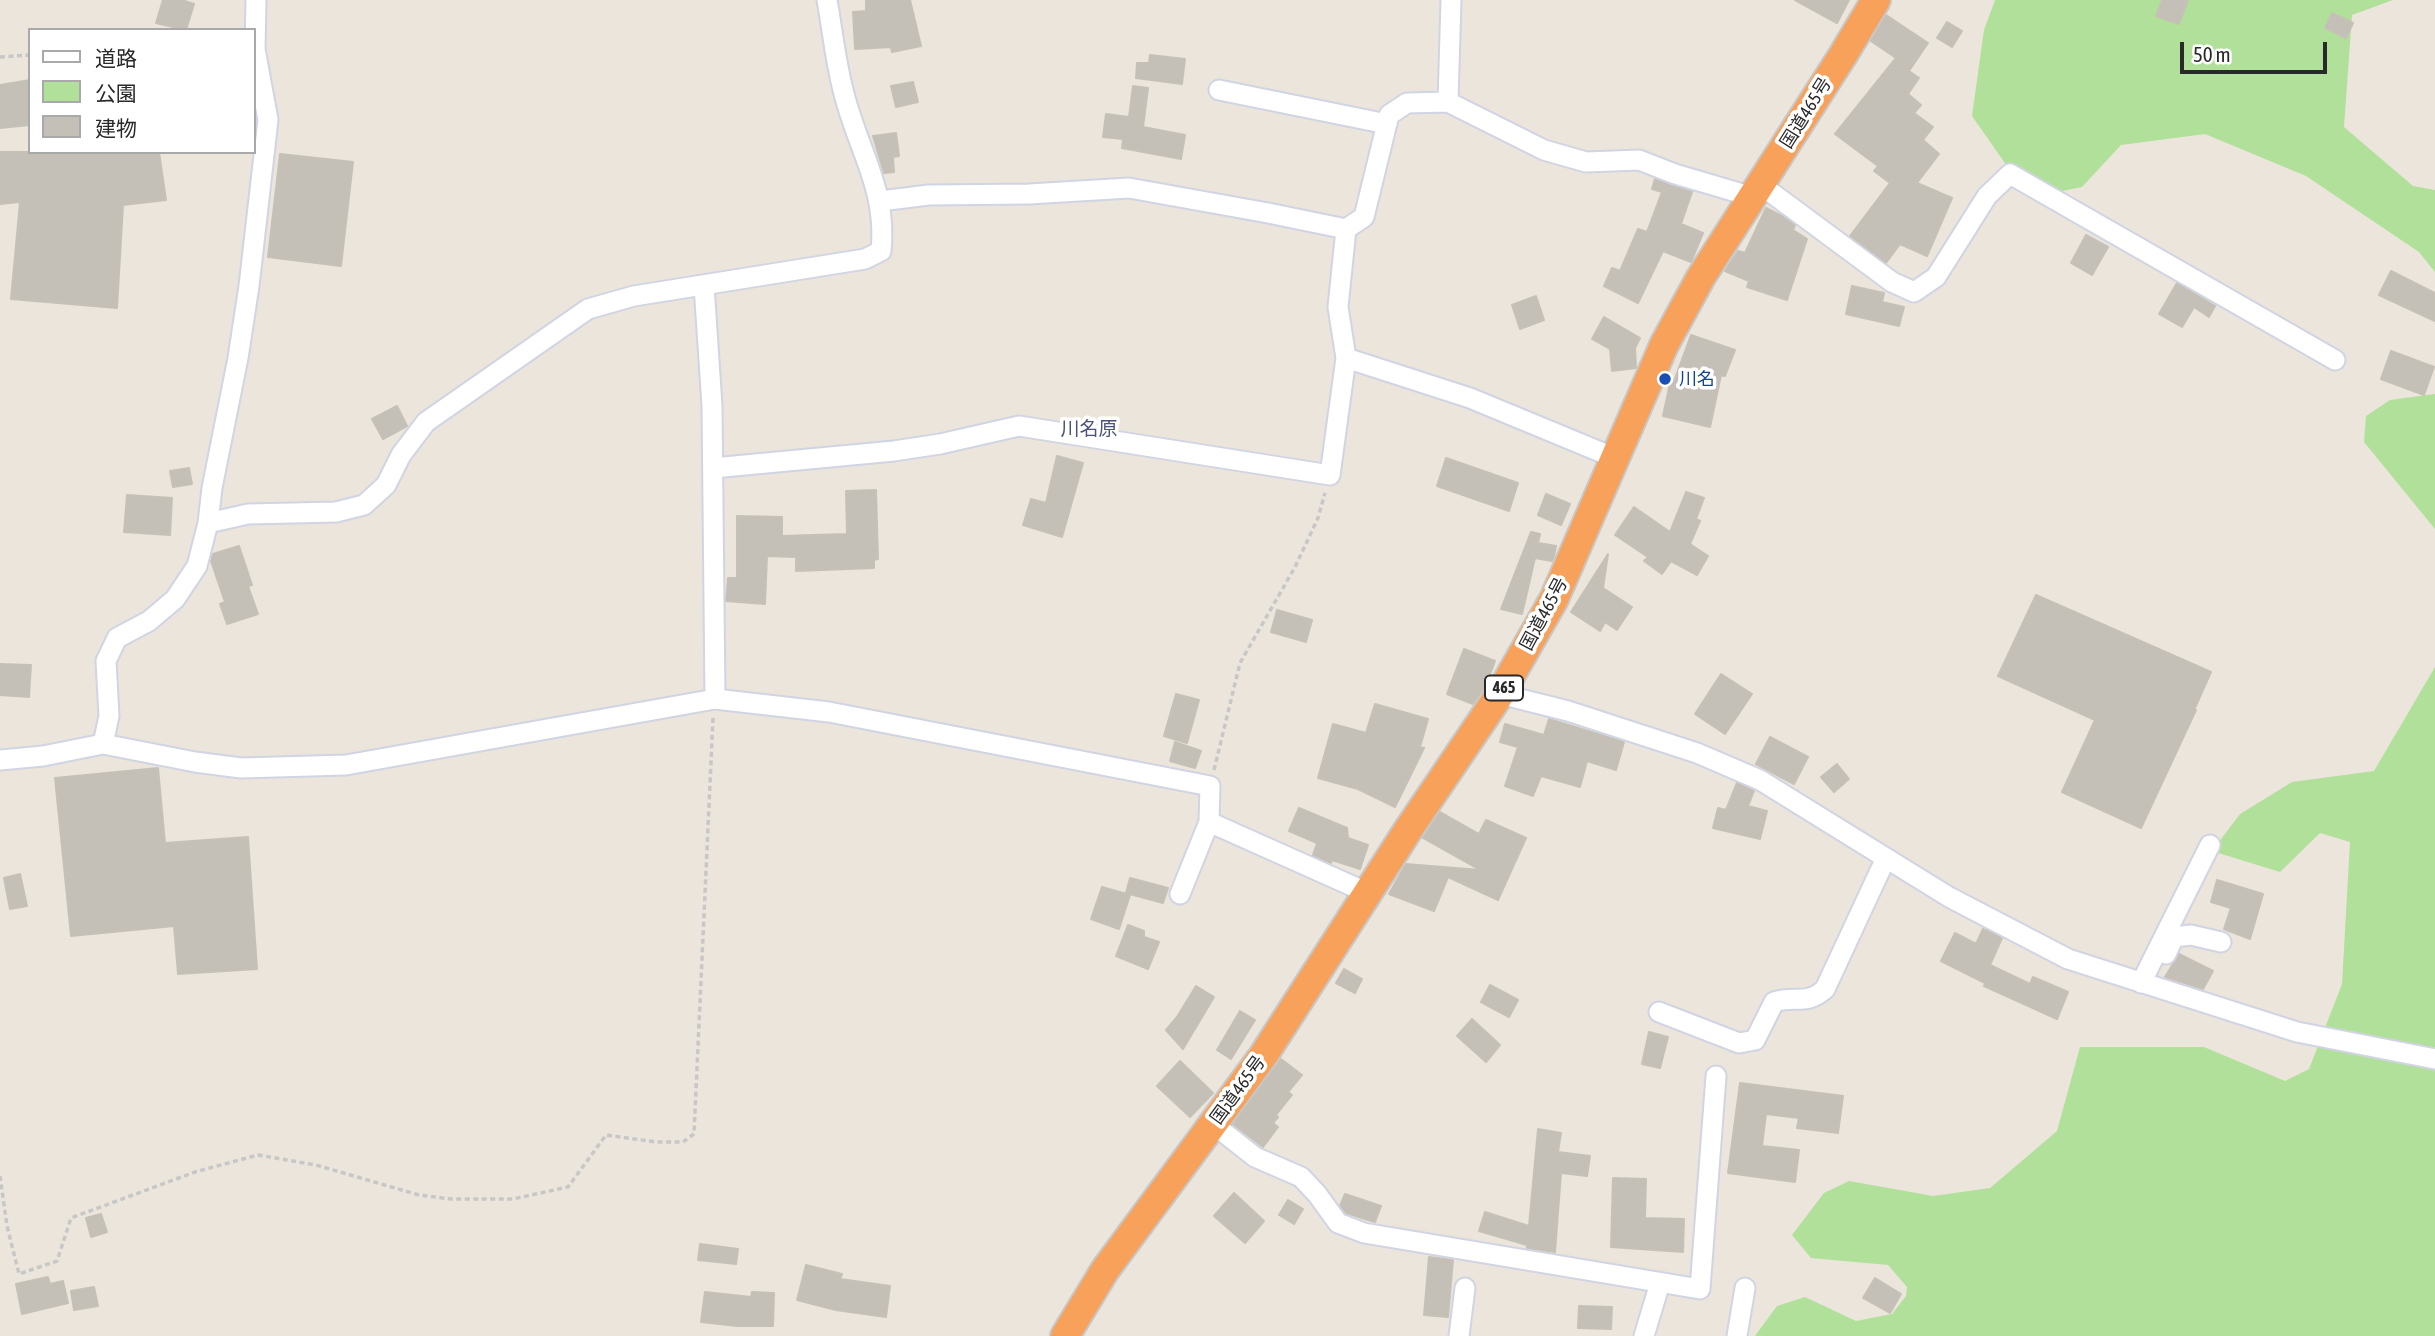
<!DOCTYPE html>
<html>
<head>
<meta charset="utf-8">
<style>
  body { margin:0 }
  #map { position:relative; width:2435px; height:1336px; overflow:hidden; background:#ebe5dc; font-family:"Asap Condensed","Noto Sans JP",sans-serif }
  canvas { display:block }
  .legend { position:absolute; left:28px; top:28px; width:228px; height:126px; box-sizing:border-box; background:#fff; border:2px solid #a9a9a9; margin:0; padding:9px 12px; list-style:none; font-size:21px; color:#292929 }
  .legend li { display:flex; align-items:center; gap:14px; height:35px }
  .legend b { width:35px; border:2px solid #a9a9a9 }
  .scale { position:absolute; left:2180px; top:42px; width:147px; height:32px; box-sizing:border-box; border:4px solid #292929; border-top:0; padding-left:9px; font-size:21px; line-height:24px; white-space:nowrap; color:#292929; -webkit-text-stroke:5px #fff; paint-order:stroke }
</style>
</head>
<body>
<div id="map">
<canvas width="2435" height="1336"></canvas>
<ul class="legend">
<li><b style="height:9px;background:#fff"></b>道路</li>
<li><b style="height:19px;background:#b1e09a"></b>公園</li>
<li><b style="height:19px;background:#c4bfb7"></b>建物</li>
</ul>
<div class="scale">50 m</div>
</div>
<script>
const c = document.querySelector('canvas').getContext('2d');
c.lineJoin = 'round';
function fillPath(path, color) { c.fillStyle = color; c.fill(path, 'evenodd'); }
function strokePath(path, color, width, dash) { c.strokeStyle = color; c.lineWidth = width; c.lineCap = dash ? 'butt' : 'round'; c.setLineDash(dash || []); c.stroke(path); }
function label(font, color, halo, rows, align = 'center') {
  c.font = font + ' "Asap Condensed","Noto Sans JP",sans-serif'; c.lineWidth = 7; c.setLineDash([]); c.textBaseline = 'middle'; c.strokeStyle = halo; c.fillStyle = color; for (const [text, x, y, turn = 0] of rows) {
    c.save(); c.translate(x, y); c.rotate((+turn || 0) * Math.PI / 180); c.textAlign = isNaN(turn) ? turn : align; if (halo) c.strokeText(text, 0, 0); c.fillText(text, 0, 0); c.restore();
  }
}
fillPath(new Path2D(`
  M1995 0H2393L2352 15 2344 127 2413 186 2435 190V272L2419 252 2306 176 2205 134 2121 145 2082 187 2052 193 2007 166 1972 116 1984 30Z
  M2435 394V529L2364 442 2366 416 2390 400Z
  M2435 667V1336H1755L1777 1306 1805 1297 1856 1321 1892 1314 1906 1296 1907 1287 1888 1265 1811 1258 1792 1235 1824 1193 1849 1181 1933 1196 1990 1188 2057 1131 2080 1047H2204L2285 1081 2309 1069 2342 984 2350 842 2320 833 2280 872 2212 851 2240 814 2292 782 2374 771Z`), '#b1e09a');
const building = new Path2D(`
  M163 0H182L194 4 186 30 156 23Z
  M866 0H910L921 46 892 52 891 47 855 49 853 12 866 11Z
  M1795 0H1849L1837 23Z
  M2162 0H2188L2179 24 2156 16Z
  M2332 13 2353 23 2346 38 2325 28Z
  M1886 15 1928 43 1909 71 1919 78 1908 94 1921 105 1914 113 1933 127 1923 140 1939 154 1917 183 1952 198 1927 256 1900 244 1886 263 1850 236 1890 183 1874 171 1878 166 1835 134 1896 58 1871 41Z
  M1947 22 1962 31 1952 47 1937 38Z
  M1150 55 1185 59 1182 84 1136 78 1137 63H1149Z
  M30 80V125L0 128V85Z
  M913 82 918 102 896 107 891 86Z
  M1133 86 1148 88 1143 127 1185 135 1181 159 1122 148 1123 139 1103 137 1106 114 1129 117Z
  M896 133 899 156 893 157 894 172 884 173 873 136Z
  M0 152H159L166 200 123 205 117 308 11 299 20 202 0 204Z
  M280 154 353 162 341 266 268 257Z
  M1655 179 1692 192 1681 224 1703 233 1691 262 1663 251 1638 303 1604 286 1612 268 1620 271 1638 229 1647 232 1662 192 1652 189Z
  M1766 208 1782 216 1795 225 1793 230 1807 239 1787 300 1747 287 1749 281 1725 271 1738 251 1745 253Z
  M2086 235 2108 247 2092 275 2071 263Z
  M2391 271 2435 293V321L2379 295Z
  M2177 283 2215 306 2209 317 2194 307 2182 327 2159 314Z
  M1852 286 1884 293 1882 302 1904 307 1899 326 1846 314Z
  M1536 296 1544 320 1520 329 1512 305Z
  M1604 317 1640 338 1635 348 1636 368 1612 371 1610 349 1592 339Z
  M1691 335 1735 350 1725 376 1721 375 1710 427 1663 416 1670 383 1673 384Z
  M2391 351 2434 367 2424 395 2381 379Z
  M397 406 407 426 383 439 372 419Z
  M1057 456 1083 463 1062 537 1023 525 1031 499 1046 503Z
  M1446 458 1518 483 1509 511 1437 486Z
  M189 468 192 484 173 487 170 471Z
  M876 490 878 559 874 560V568L796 571V557L767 556 765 604 726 601 728 578H737V516L782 517V536L847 534 846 491Z
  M1686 492 1704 498 1696 519 1700 521 1690 544 1708 556 1697 575 1671 561 1662 574 1644 561 1648 557 1615 535 1634 507 1670 532Z
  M1546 494 1570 504 1561 525 1538 515Z
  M127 495 172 498 170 535 124 532Z
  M1531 532 1540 534 1538 543 1556 546 1554 556 1552 561 1535 558 1522 614 1501 609Z
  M239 546 252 585 248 586 258 614 227 624 220 604 225 602 211 561 213 554Z
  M1608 554 1603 588 1632 607 1617 630 1605 622 1600 631 1571 612Z
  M2036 595 2211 672 2194 710H2196L2141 828 2062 792 2095 720 1998 676Z
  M1277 610 1312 620 1306 642 1271 632Z
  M1464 649 1495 661 1486 685 1473 704 1447 694Z
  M0 664 31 665 29 697 0 695Z
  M1721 674 1752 694 1725 734 1695 714Z
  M1176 694 1199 700 1187 743 1164 736Z
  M1375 704 1428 719 1420 747 1424 748 1395 807 1358 789 1318 778 1333 724 1366 733Z
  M1549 719 1624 742 1616 770 1587 761 1580 787 1541 776 1533 796 1505 786 1518 747 1500 742 1505 724 1544 735Z
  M1770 737 1808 757 1794 784 1756 764Z
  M1175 742 1201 751 1195 768 1170 761Z
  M1837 764 1849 779 1834 792 1821 777Z
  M158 768 165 843 248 837 257 969 178 974 174 926 71 936 55 778Z
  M1737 783 1754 791 1748 806 1767 811 1760 839 1713 828 1718 808 1726 810Z
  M1299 808 1347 828 1348 838 1368 845 1360 869 1332 860 1331 863 1313 855 1317 843 1289 831Z
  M1440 812 1479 834 1486 820 1526 838 1498 900 1448 877 1434 911 1389 894 1406 864 1480 870 1423 838Z
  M20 874 27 906 10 909 4 878Z
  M1130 878 1168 888 1163 903 1126 893Z
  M2217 880 2263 894 2250 939 2224 929 2231 908 2211 902Z
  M1102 887 1130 895 1119 929 1091 919Z
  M1128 925 1144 931V937L1159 942 1148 969 1116 956Z
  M1983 929 2002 938 1990 965 2030 984 2033 977 2068 992 2057 1019 1984 986 1985 983 1941 961 1955 933 1976 944Z
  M2179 954 2213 971 2203 989 2165 977Z
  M1344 969 1362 979 1355 993 1336 983Z
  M1490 985 1518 1000 1509 1017 1481 1002Z
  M1196 986 1214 997 1183 1049 1166 1030 1177 1017Z
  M1240 1011 1255 1020 1231 1059 1217 1050Z
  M1472 1019 1500 1045 1486 1062 1457 1036Z
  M1649 1032 1668 1037 1660 1068 1642 1064Z
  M1281 1059 1302 1075 1288 1092 1292 1095 1276 1115 1278 1117 1273 1123 1278 1127 1263 1147 1233 1124Z
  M1180 1061 1213 1093 1190 1117 1157 1086Z
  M1740 1083 1843 1096 1838 1133 1797 1128 1799 1118 1766 1114 1762 1146 1799 1150 1795 1182 1728 1173Z
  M1538 1129 1561 1133 1558 1152 1590 1156 1587 1176 1561 1173 1555 1252 1527 1248V1245L1479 1231 1485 1212 1529 1226Z
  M1613 1178 1646 1179 1645 1218 1684 1219 1683 1252 1611 1247Z
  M1234 1193 1264 1221 1245 1243 1214 1216Z
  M1345 1194 1381 1206 1375 1222 1346 1213 1340 1206Z
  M1288 1200 1303 1209 1294 1224 1279 1215Z
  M101 1214 107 1232 91 1237 86 1218Z
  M700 1244 738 1249 736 1264 698 1260Z
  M1429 1257 1453 1260 1448 1317 1424 1315Z
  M806 1265 842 1274 840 1279 890 1286 886 1317 836 1310 797 1300Z
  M48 1277 50 1284 63 1281 68 1303 22 1314 16 1284Z
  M1875 1278 1901 1294 1890 1313 1863 1298Z
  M94 1287 98 1306 74 1310 71 1291Z
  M705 1292 751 1297 752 1292 774 1293 773 1326H737L701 1322Z
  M1579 1306 1612 1307 1611 1329 1578 1328Z`);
fillPath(building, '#c4bfb7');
strokePath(building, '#c6c1b6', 2);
const minor = new Path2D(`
  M1219 90 1387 124
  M1448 102 1451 0
  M1761 185 1892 282 1914 292 1936 277 1987 196 2010 174 2335 360
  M880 201 929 195 1029 194 1129 188 1268 213 1346 229 1364 217 1389 115 1407 103 1448 102 1544 150 1586 162 1639 160 1675 174 1753 197
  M704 285 712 406 715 699
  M1346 358 1470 398 1615 458
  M713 468 894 451 940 444 1019 426 1330 475 1346 358 1338 307 1346 229
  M208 523 248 514 336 512 364 505 386 485 401 455 426 422 588 309 634 296 865 259 881 251C887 192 861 155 846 101 836 68 833 33 827 0
  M1500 694 1568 711 1697 753 1760 780 1949 897 2068 959 2297 1032 2435 1059
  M103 744 109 716 106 661 117 638 149 621 175 599 197 566 208 523 212 488 238 358 249 286 268 120 255 49 256 0
  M0 760 43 756 103 744 195 762 241 768 346 765 715 699 829 712 1210 786 1209 822 1368 893
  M1180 894 1209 822
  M2166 954 2174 937 2191 935 2221 942
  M2141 983 2210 845
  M1659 1012 1739 1043 1755 1040 1774 1002C1796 995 1806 1006 1825 989L1885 860
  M1213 1124 1255 1157 1301 1177 1317 1194 1338 1223 1364 1233 1700 1289 1716 1076
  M1459 1336 1465 1288
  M1644 1336 1660 1283
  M1737 1336 1745 1288`);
const highway = new Path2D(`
  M1065 1336 1105 1270 1263 1056 1408 830 1500 694 1554 599 1664 345 1701 277 1843 55 1876 0`);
strokePath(minor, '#d1d4e2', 23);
strokePath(highway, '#c7c7c7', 32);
strokePath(new Path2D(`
  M0 57 30 55
  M1214 770 1240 663 1295 567 1318 518 1325 493
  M0 1176 7 1226 19 1274 57 1261 71 1218 195 1172 258 1155 316 1165 419 1195 451 1199H513L568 1187 606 1135 656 1142H683L694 1134 713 718`), '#c7c7c7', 3.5, [5, 3.5]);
strokePath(minor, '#fff', 19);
strokePath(highway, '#f8a15a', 28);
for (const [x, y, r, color] of [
  [1665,379,7,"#1a4fb4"]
]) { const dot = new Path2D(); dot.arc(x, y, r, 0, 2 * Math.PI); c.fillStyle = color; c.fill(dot); strokePath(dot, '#fff', 2.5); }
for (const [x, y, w] of [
  [1504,688,38]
]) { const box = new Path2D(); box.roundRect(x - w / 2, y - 12.5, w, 25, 5); c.fillStyle = '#fff'; c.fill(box); strokePath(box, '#292929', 2); }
label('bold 16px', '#292929', null, [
  ["465",1504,688]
]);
label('18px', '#292929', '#fff', [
  ["国道465号",1806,113,-58],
  ["国道465号",1544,614,-62],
  ["国道465号",1238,1090,-54]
]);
label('18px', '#164399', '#fff', [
  ["川名",1679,379]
], 'left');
label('19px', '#4b5378', '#fff', [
  ["川名原",1089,429]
]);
</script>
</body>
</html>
